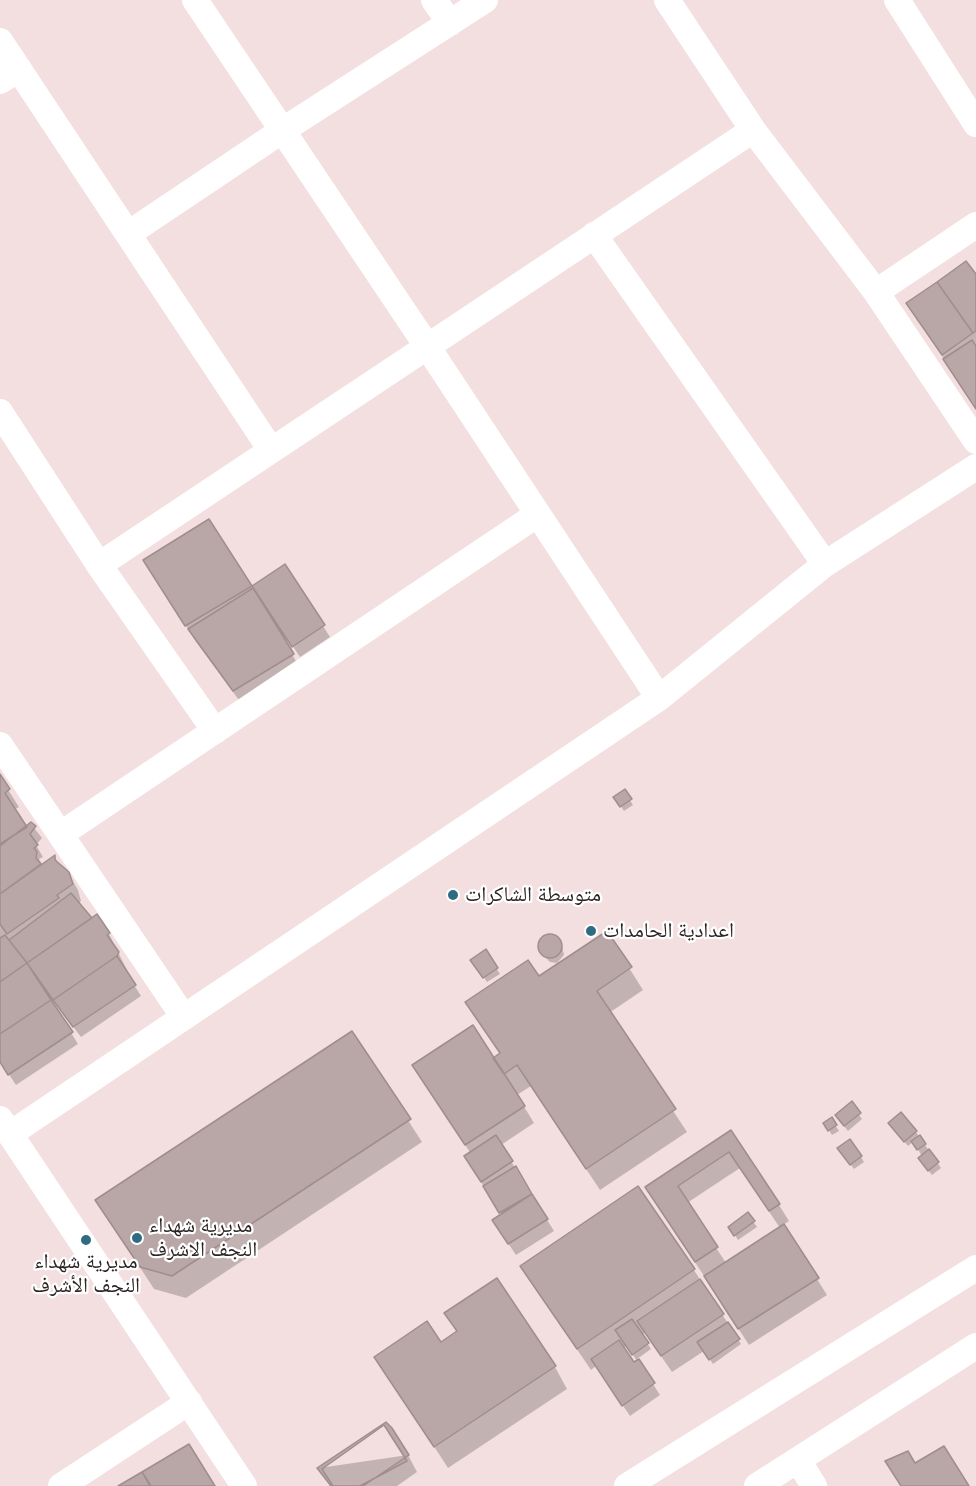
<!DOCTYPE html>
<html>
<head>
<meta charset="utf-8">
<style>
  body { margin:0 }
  canvas { display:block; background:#f3dfdf }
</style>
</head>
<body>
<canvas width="976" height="1486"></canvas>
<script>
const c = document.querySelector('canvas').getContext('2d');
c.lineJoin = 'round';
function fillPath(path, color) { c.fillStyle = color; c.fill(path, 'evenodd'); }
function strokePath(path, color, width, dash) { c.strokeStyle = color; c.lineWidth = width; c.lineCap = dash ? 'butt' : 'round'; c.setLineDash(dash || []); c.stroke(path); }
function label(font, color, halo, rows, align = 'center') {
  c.font = font + ' "Noto Sans","Noto Naskh Arabic",sans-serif'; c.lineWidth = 4.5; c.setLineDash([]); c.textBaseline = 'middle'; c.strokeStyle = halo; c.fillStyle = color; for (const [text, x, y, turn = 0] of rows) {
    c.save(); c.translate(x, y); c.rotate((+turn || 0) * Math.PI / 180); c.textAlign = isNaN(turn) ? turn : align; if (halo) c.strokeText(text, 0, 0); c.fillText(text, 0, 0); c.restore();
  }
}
fillPath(new Path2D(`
  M976 277V408L908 304Z
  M208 521 252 588 285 566 330 637 300 657 256 591 254 592 302 671 244 707 196 642 155 577Z
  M0 777 19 807 14 810 26 828 31 824 42 838 36 845 43 857 39 859 43 866 55 857 60 866 68 873 78 890 81 901 78 904 92 920 109 934 127 970 126 972 141 996 81 1037 49 995 48 996 78 1044 16 1085 0 1061Z
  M624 791 633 805 624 811 618 802Z
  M607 933 643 990 609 1013 687 1132 600 1190 531 1086 517 1095 534 1123 501 1145 554 1231 516 1255 500 1231 502 1215 472 1168 471 1154 424 1082 493 1059 501 1055 480 1024 539 978Z
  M553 936 559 940 562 946 564 955 557 963 550 962 545 957 540 945 543 939Z
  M485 951 500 974 487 982 475 965Z
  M352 1033 422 1142 186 1298 154 1289 97 1201Z
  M851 1104 862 1119 848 1131 839 1120Z
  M831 1119 839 1131 832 1135 825 1124Z
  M893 1128 916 1132 941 1168 932 1175 923 1163 922 1156 913 1142 908 1146Z
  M731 1132 779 1205 789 1221 783 1225 827 1295 749 1345 657 1204ZM740 1168 780 1228 726 1263 687 1203Z
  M842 1153 861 1157 864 1162 854 1169Z
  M748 1214 757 1227 738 1240 733 1232Z
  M522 1266 694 1270 741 1344 713 1364 704 1351 672 1372 645 1333 642 1335 651 1349 637 1359 660 1395 630 1416 596 1366 591 1370 535 1288ZM627 1346 637 1361 633 1364 623 1348Z
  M446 1313 555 1367 567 1389 448 1468 376 1357 440 1344 457 1333Z
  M408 1455 417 1472 397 1486H330L319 1468Z`), '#0003');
const building = new Path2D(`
  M966 261 976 274V331L973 333 937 282Z
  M937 282 973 333 942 355 906 303Z
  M972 340 976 346V409L943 359Z
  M209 519 252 586 185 626 143 560Z
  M285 564 325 625 292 647 252 586Z
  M253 588 294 654 233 691 188 629Z
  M0 774 10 789 5 793 27 827 0 844Z
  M625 789 632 799 620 807 613 797Z
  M31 822 36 826 30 834 38 845 34 848 37 852 36 858 41 864 0 894V846Z
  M55 855V860L69 872 73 884 57 895 59 898 7 934 0 924V894Z
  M71 893 92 918 27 963 9 940Z
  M97 914 110 933 107 935 119 952 117 956 53 1000 27 963Z
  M607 931 632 967 597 991 676 1109 586 1169 517 1065 504 1074 493 1058 500 1053 465 1002 528 960 539 976Z
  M538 946a12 12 0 1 1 24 0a12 12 0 1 1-24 0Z
  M5 935 27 963 0 982V938Z
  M486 949 498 968 483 978 470 960Z
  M117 956 136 985 73 1027 53 1000Z
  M27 963 51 1000 0 1034V982Z
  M51 1000 73 1032 8 1075 0 1062V1034Z
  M473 1025 525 1106 465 1145 412 1065Z
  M352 1031 411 1119 172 1276 140 1267 95 1200Z
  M852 1101 861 1113 844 1126 835 1115Z
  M901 1112 917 1131 904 1142 888 1123Z
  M832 1117 837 1125 828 1131 823 1123Z
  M731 1130 780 1204 769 1211 729 1152 678 1186 718 1247 695 1262 645 1187Z
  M496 1135 513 1161 481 1182 464 1156Z
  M920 1135 926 1144 917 1150 911 1141Z
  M850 1139 862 1156 850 1165 837 1148Z
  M929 1149 939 1162 928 1171 918 1158Z
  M516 1166 532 1194 499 1213 483 1186Z
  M638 1186 695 1269 577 1349 520 1266Z
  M532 1194 548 1219 508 1244 492 1220Z
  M748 1212 755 1221 734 1236 728 1227Z
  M784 1224 819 1278 738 1329 704 1276Z
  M497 1278 556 1366 434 1447 374 1357 427 1321 441 1342 457 1331 444 1313Z
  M700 1279 724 1314 661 1356 637 1321Z
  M632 1319 649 1343 632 1355 615 1330Z
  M728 1322 740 1339 709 1360 697 1342Z
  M619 1340 634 1362 639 1359 655 1383 622 1406 591 1359Z
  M386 1422 392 1428 409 1455 363 1486H331L317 1468Z
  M384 1425 407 1461 360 1486H333L322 1469Z
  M189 1444 215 1486H151L142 1472Z
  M944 1446 969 1486H901L885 1461 908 1451 915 1463Z
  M142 1472 150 1486H118Z`);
fillPath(building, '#b9a6a6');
strokePath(building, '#a08d8d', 1.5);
strokePath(new Path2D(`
  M195 0 427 346 659 698
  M434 0 450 23
  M667 0 753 130 876 292 976 441
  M897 0 976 124
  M0 41 271 450
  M0 81 19 69
  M128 234 283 130 485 0
  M594 235 825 564
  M876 292 976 225
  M0 412 99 565 215 731
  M99 565 753 130
  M0 745 183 1016
  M61 834 538 514
  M0 1119 244 1486
  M10 1134 659 698 825 564 976 467
  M798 1460 814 1486
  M61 1486 189 1402
  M627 1486 976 1268
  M757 1486 976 1346`), '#fff', 26);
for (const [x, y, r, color] of [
  [453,895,6,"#2f6b82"],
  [591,931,6,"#2f6b82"],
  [137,1238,6,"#2f6b82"],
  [86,1240,6,"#2f6b82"]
]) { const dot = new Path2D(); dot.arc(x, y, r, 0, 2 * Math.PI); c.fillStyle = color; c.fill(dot); strokePath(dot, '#fff', 2); }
label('21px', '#2c2424', '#fff', [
  ["متوسطة الشاكرات",465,895],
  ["اعدادية الحامدات",603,931],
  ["مديرية شهداء",149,1226],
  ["النجف الاشرف",149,1250],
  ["مديرية شهداء",86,1262,"center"],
  ["النجف الأشرف",86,1286,"center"]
], 'left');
</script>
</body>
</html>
